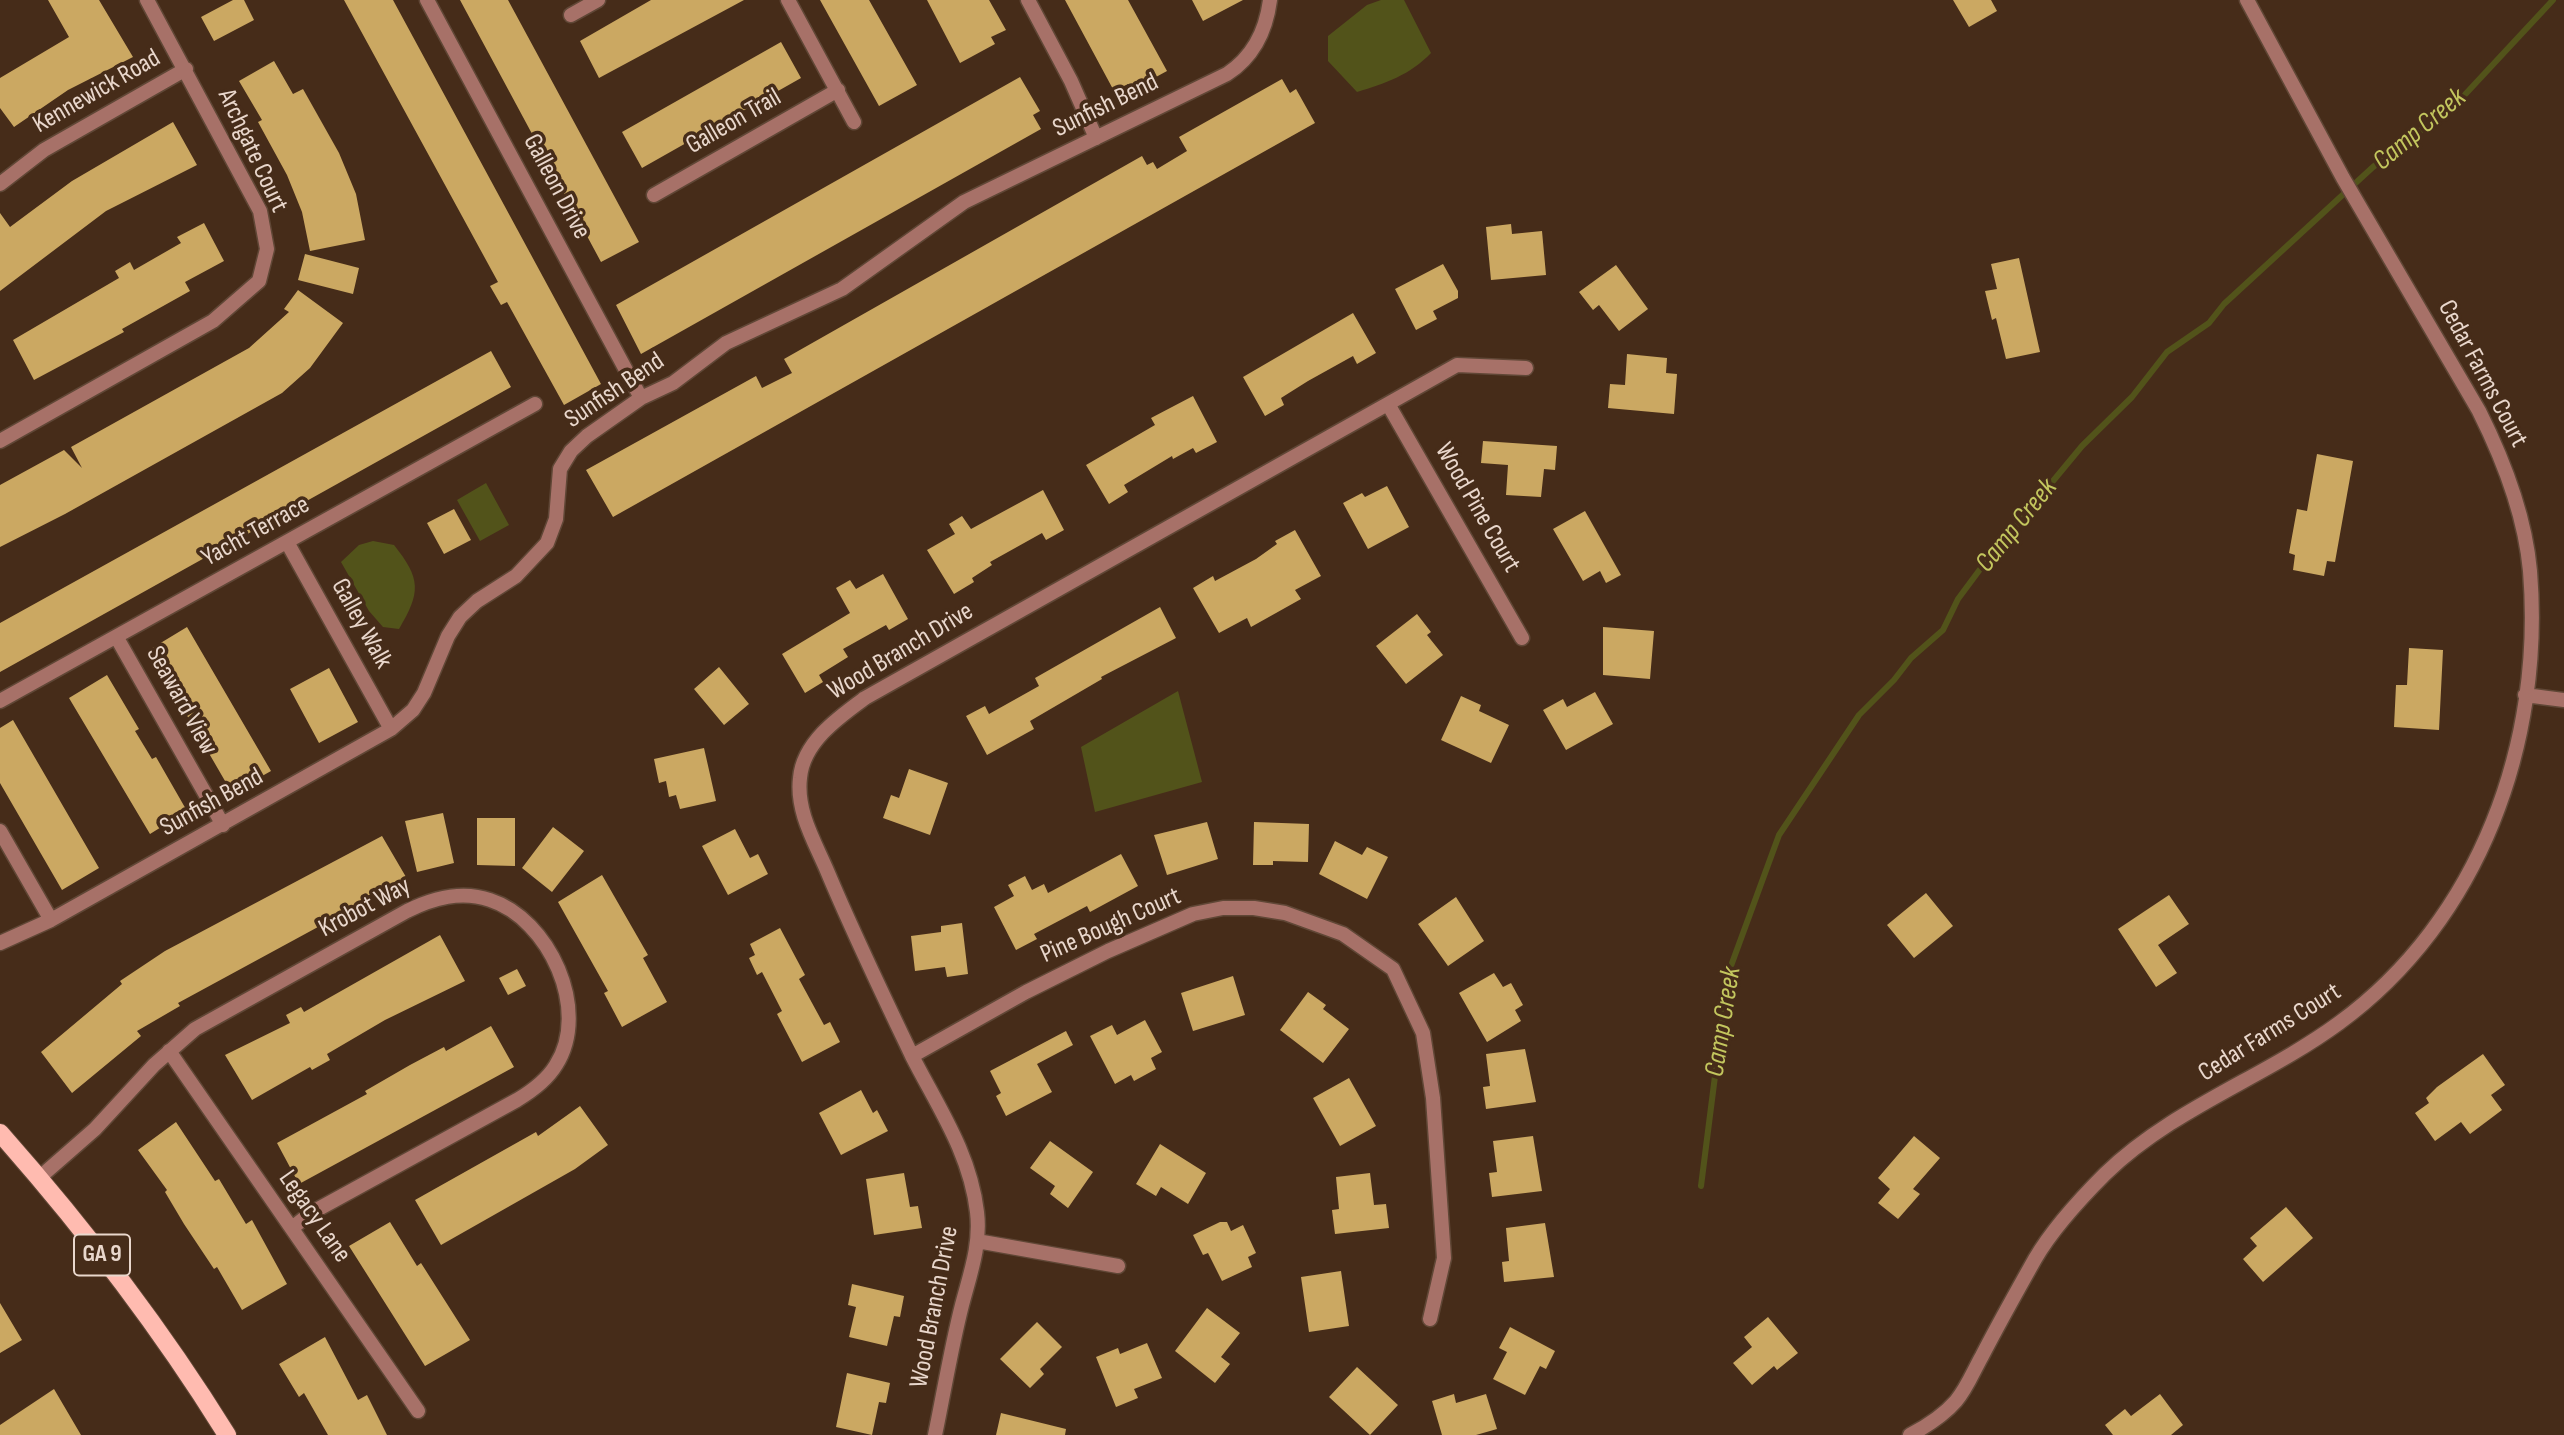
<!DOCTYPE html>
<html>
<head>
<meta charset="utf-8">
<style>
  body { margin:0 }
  canvas { display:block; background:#462c19 }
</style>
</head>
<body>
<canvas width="2564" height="1435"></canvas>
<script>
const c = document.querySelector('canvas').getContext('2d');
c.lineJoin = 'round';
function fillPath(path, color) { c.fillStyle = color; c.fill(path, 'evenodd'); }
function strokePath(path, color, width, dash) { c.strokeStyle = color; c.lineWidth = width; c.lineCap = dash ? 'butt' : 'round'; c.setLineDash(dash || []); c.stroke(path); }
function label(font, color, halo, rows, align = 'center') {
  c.font = font + ' "Sofia Sans Condensed",sans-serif'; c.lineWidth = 7; c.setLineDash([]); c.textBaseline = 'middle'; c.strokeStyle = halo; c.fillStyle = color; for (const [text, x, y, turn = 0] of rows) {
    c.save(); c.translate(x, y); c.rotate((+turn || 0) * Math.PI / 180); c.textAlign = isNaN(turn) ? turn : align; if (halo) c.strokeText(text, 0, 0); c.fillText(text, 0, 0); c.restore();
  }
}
fillPath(new Path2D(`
  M1381 0H1404L1431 53C1410 75 1386 83 1357 92L1328 61V36L1367 5Z
  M486 483 509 525 480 541 457 500Z
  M373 541 394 545C421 579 421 592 399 629L383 627 369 611 341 562 359 545Z
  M1178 691 1202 782 1095 812 1081 747Z`), '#52531a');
strokePath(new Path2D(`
  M1701 1186 1728 974 1779 835 1859 715 1894 680 1911 658 1943 630 1958 599 1981 568 2082 446 2132 397 2167 352 2209 323 2224 304 2373 167 2459 101 2553 0`), '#52531a', 6);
fillPath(new Path2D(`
  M48 0H99L133 57 68 90 14 127 0 108V78L69 37Z
  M233 0H244L254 20 214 41 201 17Z
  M344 0H393L601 384 564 405 507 302 501 305 490 286 498 282Z
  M460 0H508L639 242 601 262Z
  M651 0H744L599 78 580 41Z
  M820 0H869L917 85 879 106Z
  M927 0H989L1006 30 991 37 995 44 960 63Z
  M1065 0H1128L1167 71 1132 90 1128 84 1114 91Z
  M1192 0H1243L1203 21Z
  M1953 0H1991L1997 11 1969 27Z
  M781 42 801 78 642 168 622 132Z
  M274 61 293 94 303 89 339 153 356 194 365 240 310 251 302 212 287 175 258 122 262 120 239 81Z
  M1020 77 1040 111 1033 115 1041 129 641 354 616 305Z
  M1282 79 1290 93 1296 89 1315 123 613 517 586 470 756 376 762 388 792 373 784 359 1142 156 1147 165 1153 162 1157 169 1187 151 1179 137Z
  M173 122 197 165 106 211 0 291V213L10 227 72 181Z
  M204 223 224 261 185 282 190 291 122 329 124 332 34 380 13 340 119 278 115 271 130 262 134 270 181 243 177 237Z
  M1511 224 1512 234 1542 231 1546 275 1491 280 1486 227Z
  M305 254 359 268 353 294 298 280Z
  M2019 258 2040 352 2006 359 1996 318 1992 320 1985 291 1997 289 1991 264Z
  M1443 264 1458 291V298L1433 311 1437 319 1416 330 1395 289Z
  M1616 265 1648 309 1619 331 1599 305 1593 310 1579 292Z
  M298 290 343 323 310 368 282 393 65 514 0 547V485L64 450 82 468 71 447 249 348 289 312 284 309Z
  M1353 313 1376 353 1357 364 1353 356 1308 381 1281 398 1284 405 1265 416 1243 377Z
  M491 351 511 387 0 672V623Z
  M1627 354 1667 358 1666 373 1677 374 1674 414 1608 408 1610 384 1625 385Z
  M1193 396 1217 442 1196 453 1193 448 1173 459 1172 456 1124 485 1128 492 1109 504 1086 465 1155 425 1151 418Z
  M1483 441 1557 446 1555 470 1544 469 1541 497 1506 495 1508 465 1481 463Z
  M2317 454 2353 461 2335 562 2327 561 2324 576 2293 570 2295 555 2289 553 2297 509 2307 511Z
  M1387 486 1409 527 1368 549 1343 503 1362 493 1365 497Z
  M1043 490 1064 530 1046 540 1042 533 990 562 992 565 972 578 974 582 954 594 927 550 955 534 949 524 962 516 971 529Z
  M454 509 471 540 444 554 427 523Z
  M1585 511 1621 575 1606 583 1600 571 1583 581 1553 529Z
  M1295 530 1321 576 1295 590 1301 599 1251 627 1247 618 1219 633 1193 588 1213 576 1215 581 1256 559 1277 544 1275 541Z
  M883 574 908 619 889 630 886 625 843 649 848 657 819 675 823 682 805 693 782 654 850 613 836 588 850 580 856 589Z
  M1160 607 1176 638 1101 677 1102 679 1030 721 1034 729 987 755 966 716 985 706 989 714 1039 686 1035 678Z
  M1417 614 1431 632 1427 635 1443 655 1406 684 1376 646Z
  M187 627 271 771 232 793 149 650Z
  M1603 627 1654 631 1650 679 1603 675Z
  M2409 648 2443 650 2439 730 2394 727 2396 685H2407Z
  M719 667 749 704 724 725 694 689Z
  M329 668 358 722 319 743 290 689Z
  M107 675 139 729 135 731 152 759 156 757 187 811 150 834 69 698Z
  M1595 692 1613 724 1566 750 1543 710 1563 699 1567 707Z
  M1461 696 1481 705 1479 711 1509 725 1491 763 1441 740Z
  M13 720 99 868 62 890 0 783V728Z
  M704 748 716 801 680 809 676 795 669 797 666 781 659 783 654 759Z
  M909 769 948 783 930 835 883 818 891 795 899 798Z
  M443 813 454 863 417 872 405 821Z
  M477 818H515V866L477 865Z
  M1207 822 1218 859 1167 875 1154 835Z
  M1254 822 1309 824 1308 862 1273 861V865H1253Z
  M553 827 584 851 552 892 522 868Z
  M735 829 750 858 758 854 768 874 728 895 702 846Z
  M382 836 406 877 330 924 329 921 178 1003 180 1006 137 1031 141 1036 72 1093 41 1052 122 984 120 981 165 951Z
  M1335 841 1362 855 1367 847 1388 857 1367 899 1319 874Z
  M1121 854 1138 886 1090 912 1087 906 1034 934 1037 939 1016 950 994 907 1014 896 1008 885 1025 876 1032 890 1044 884 1048 893Z
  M602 875 648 955 643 958 667 1002 622 1027 604 993 608 991 558 902Z
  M1926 893 1953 926 1914 958 1887 925Z
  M2169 895 2189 924 2158 945 2177 973 2156 987 2118 929Z
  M1456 897 1484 941 1448 966 1418 924Z
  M962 923 968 974 947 977 945 967 915 971 911 936 941 932V926Z
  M780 928 805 975 799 979 824 1025 830 1022 840 1042 802 1062 777 1014 782 1011 762 972 757 975 749 958 755 955 750 944Z
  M440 935 465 981 385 1020 327 1054 330 1060 312 1070 310 1067 252 1100 225 1055 290 1023 286 1015 301 1007 304 1012Z
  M517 969 526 986 508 995 499 978Z
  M1494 973 1503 987 1511 983 1523 1005 1515 1010 1521 1021 1487 1042 1459 993Z
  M1233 976 1245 1015 1193 1031 1181 993Z
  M1308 992 1326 1005 1323 1009 1349 1029 1323 1063 1280 1030Z
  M1145 1020 1162 1052 1151 1058 1156 1069 1134 1081 1131 1075 1115 1084 1090 1036 1112 1025 1117 1035Z
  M491 1026 514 1067 299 1184 277 1143 367 1094 365 1091 410 1065 444 1047 446 1051Z
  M1066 1031 1073 1045 1037 1064 1052 1092 1006 1116 996 1096 1001 1093 990 1071Z
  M1525 1049 1536 1102 1486 1109 1483 1087 1490 1086 1486 1054Z
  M2483 1054 2505 1085 2491 1095 2502 1110 2470 1134 2461 1122 2435 1141 2415 1113 2429 1103 2426 1098 2437 1087Z
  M1349 1078 1376 1126 1340 1146 1313 1098Z
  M861 1090 873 1113 877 1110 888 1131 841 1155 819 1113Z
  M580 1106 608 1145 575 1169 441 1245 415 1200 536 1132 538 1136Z
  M176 1122 215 1181 219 1179 246 1224 252 1220 287 1284 242 1310 217 1267 214 1269 184 1224 165 1192 167 1190 138 1150Z
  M1533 1136 1542 1191 1492 1197 1489 1173 1497 1172 1493 1141Z
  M1914 1136 1940 1158 1913 1189 1920 1194 1898 1219 1878 1203 1890 1189 1878 1178Z
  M1050 1141 1093 1172 1068 1208 1050 1194 1055 1186 1030 1168Z
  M1160 1144 1206 1173 1188 1204 1161 1187 1156 1196 1136 1184Z
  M904 1173 910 1207 918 1206 922 1228 874 1235 866 1179Z
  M1370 1173 1374 1205 1386 1204 1389 1228 1335 1234 1332 1210 1339 1209 1336 1177Z
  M2286 1207 2313 1238 2263 1282 2243 1259 2257 1246 2250 1238Z
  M390 1222 417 1266 421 1263 470 1340 425 1366 349 1246Z
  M1220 1222H1227L1231 1231 1243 1225 1256 1253 1248 1257 1252 1267 1222 1281 1208 1253 1203 1255 1193 1235Z
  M1545 1223 1554 1277 1504 1282 1502 1262 1509 1261 1506 1228Z
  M1341 1271 1349 1326 1309 1332 1301 1277Z
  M852 1284 904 1296 900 1317 894 1316 887 1346 849 1337 856 1307 848 1305Z
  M0 1303 22 1340 0 1353Z
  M1207 1308 1240 1333 1221 1357 1230 1364 1215 1383 1175 1351Z
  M1768 1317 1798 1353 1777 1370 1774 1366 1752 1385 1733 1363 1752 1347 1744 1337Z
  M1037 1322 1062 1347 1040 1369 1044 1374 1030 1388 1000 1359Z
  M1510 1327 1555 1351 1546 1369 1540 1366 1525 1395 1493 1379 1507 1352 1499 1348Z
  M325 1337 358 1400 367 1395 387 1435H328L304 1393 299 1397 279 1364Z
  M1147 1343 1162 1378 1134 1389 1138 1398 1116 1407 1096 1357 1118 1348 1120 1354Z
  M1357 1367 1398 1405 1370 1435 1329 1397Z
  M847 1373 890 1383 886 1403 879 1402 872 1435 836 1427Z
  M54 1389 81 1435H0V1425Z
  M1454 1394 1456 1403 1486 1394 1497 1429 1476 1435H1442L1432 1401Z
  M2160 1394 2183 1425 2171 1435H2113L2105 1425 2125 1409 2131 1416Z
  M1001 1413 1066 1429 1065 1435H996Z`), '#cba862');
const street = new Path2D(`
  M427 0 641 398
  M788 0 854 122
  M1028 0 1071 81 1096 138
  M571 15 598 0
  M0 184 44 150 186 69
  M654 195 838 90
  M1388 404 1522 638
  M0 441 213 321 259 281 267 249 260 211 147 0
  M287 542 391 729
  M117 638 223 825
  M2525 695 2564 700
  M0 701 535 404
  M0 831 51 920
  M0 943 51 920 391 729 413 710 424 693 448 636 460 617 477 601 516 576 547 543 556 519 560 469 571 451 587 436 641 398 673 383 726 343 842 289 964 202 1227 74C1253 57 1266 31 1270 0
  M169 1051 418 1411
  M912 1056 1026 992 1108 951 1193 914 1223 908H1254L1285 913 1343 934 1393 969 1423 1033 1433 1098 1444 1258 1430 1319
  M39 1178 95 1129 154 1065 195 1029 407 911C433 898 461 890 490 900 549 919 591 1010 556 1065 547 1080 532 1091 517 1100L311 1213 292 1228
  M977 1241 1118 1266
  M935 1435C944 1392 951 1348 962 1305 970 1274 981 1245 977 1212 970 1153 938 1107 912 1056 883 995 854 935 828 873 815 842 796 812 800 778 803 742 839 717 865 698L1457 365 1526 368
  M1910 1435C1927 1426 1943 1416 1956 1401 1967 1388 1974 1370 1982 1356 1999 1323 2017 1291 2035 1259 2053 1228 2080 1199 2105 1174 2173 1108 2264 1078 2339 1023 2480 920 2544 742 2530 571 2525 515 2504 461 2479 411L2343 178 2247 0`);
const primary = new Path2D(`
  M0 1133C84 1228 160 1327 227 1435`);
strokePath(street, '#604736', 17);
strokePath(primary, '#604736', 20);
strokePath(street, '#a77168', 14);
strokePath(primary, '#ffbbb0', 18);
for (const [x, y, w] of [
  [102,1255,56]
]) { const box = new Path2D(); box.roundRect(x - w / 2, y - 20.5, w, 41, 5); c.fillStyle = '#462c19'; c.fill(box); strokePath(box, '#e9d7cc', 2); }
label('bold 24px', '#e9d7cc', null, [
  ["GA 9",102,1255]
]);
label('26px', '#e9d7cc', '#462c19', [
  ["Kennewick Road",97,92,-30],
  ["Sunfish Bend",1106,106,-26],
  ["Galleon Trail",734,122,-30],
  ["Archgate Court",252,151,65],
  ["Galleon Drive",556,187,62],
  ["Cedar Farms Court",2482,374,62],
  ["Sunfish Bend",615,391,-34],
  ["Wood Pine Court",1477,508,60],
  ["Yacht Terrace",256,532,-29],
  ["Galley Walk",361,624,61],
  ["Wood Branch Drive",901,652,-31],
  ["Seaward View",181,701,61],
  ["Sunfish Bend",212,803,-29],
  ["Krobot Way",365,908,-28],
  ["Pine Bough Court",1111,926,-24],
  ["Cedar Farms Court",2270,1033,-32],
  ["Legacy Lane",314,1217,55],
  ["Wood Branch Drive",935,1307,-79]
]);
label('italic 28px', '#c3c65e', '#462c19', [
  ["Camp Creek",2420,130,-40],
  ["Camp Creek",2017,526,-51],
  ["Camp Creek",1724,1022,-81]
]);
</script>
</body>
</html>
